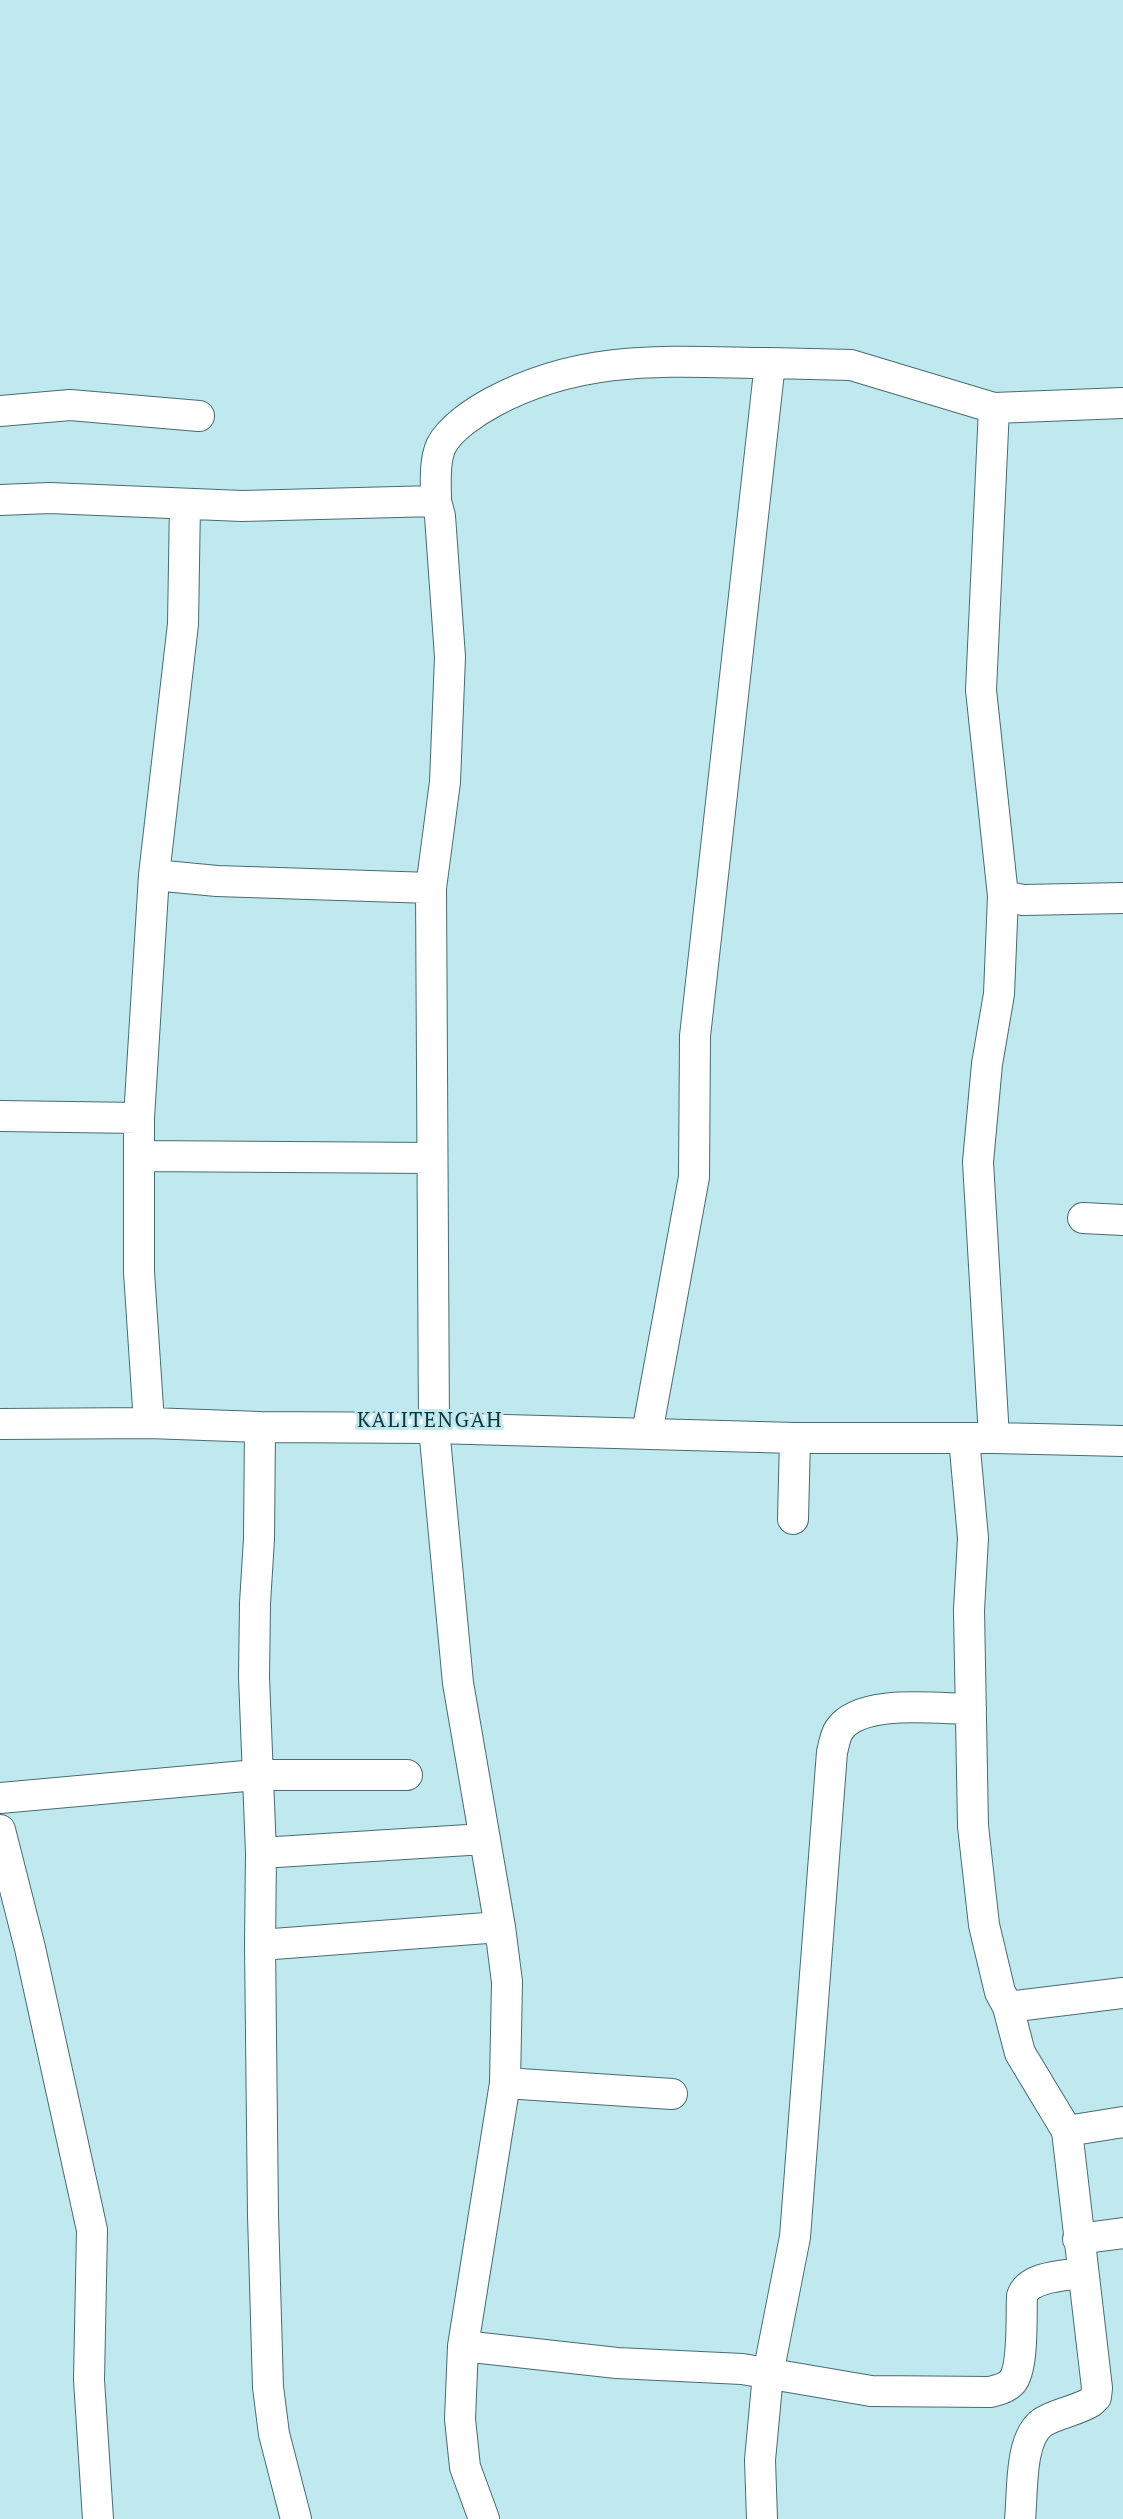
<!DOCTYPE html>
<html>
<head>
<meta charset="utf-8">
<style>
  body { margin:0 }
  canvas { display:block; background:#bfe8ef }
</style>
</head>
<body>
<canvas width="1123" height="2519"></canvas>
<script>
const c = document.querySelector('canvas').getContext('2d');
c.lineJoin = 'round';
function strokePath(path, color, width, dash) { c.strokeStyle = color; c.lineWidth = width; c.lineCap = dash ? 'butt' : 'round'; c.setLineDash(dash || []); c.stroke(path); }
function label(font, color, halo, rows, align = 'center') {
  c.font = font + ' "PT Serif",serif'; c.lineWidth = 6; c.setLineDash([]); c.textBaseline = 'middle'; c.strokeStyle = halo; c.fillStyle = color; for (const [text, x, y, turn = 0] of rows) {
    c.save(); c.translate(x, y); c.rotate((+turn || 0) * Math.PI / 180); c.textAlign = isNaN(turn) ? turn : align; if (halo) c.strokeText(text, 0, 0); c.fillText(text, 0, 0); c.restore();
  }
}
const minor = new Path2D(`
  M770 363 851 365 994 408 1123 403
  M0 411 70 405 199 416
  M0 500 50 498 242 506 436 501 440 516 450 657 445 782 431 888 434 1428 458 1683 500 1927 507 1982 505 2083 463 2346 460 2419 465 2467 484 2519
  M436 501C436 484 434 462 441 446 450 428 476 411 493 402 585 353 670 362 770 363L695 1036 694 1177 647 1433
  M154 875 217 881 431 888
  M1003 896 1023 900 1123 898
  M0 1116 139 1118
  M139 1156 432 1158
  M1083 1218 1123 1220
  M149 1423 139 1272V1118L154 875 183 624 185 504
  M0 1424 149 1423 260 1427 434 1428 795 1438H994L1123 1441
  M260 1427 259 1539 255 1603 254 1677 261 1853 260 1945 263 2215 268 2387 274 2434 296 2519
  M964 1438 973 1538 969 1610 973 1826 984 1925 1000 1992 1008 2007 1020 2053 1067 2131 1097 2388 1096 2397 1091 2402C1076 2411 1058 2413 1043 2422 1019 2438 1023 2492 1020 2519
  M994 1438 978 1162 987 1064 999 994 1003 896 981 690 994 408
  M793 1519 795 1438
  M0 1798 256 1775H407
  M0 1830 30 1948 92 2230 89 2380 98 2519
  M261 1853 484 1839
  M260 1945 500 1927
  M1008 2007 1123 1993
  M505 2083 672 2094
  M1067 2131 1123 2122
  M1078 2239 1123 2233
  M463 2346 617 2363 742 2369 871 2391 990 2392C997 2390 1007 2388 1012 2382 1024 2368 1021 2315 1022 2296 1029 2276 1063 2276 1082 2273
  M762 2519 760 2460 768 2374 795 2237 832 1752C834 1745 835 1736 839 1730 860 1698 937 1709 971 1709`);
strokePath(minor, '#476c72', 32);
strokePath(minor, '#fff', 30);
c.letterSpacing = '1.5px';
label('21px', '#0e343a', '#bfe8ef', [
  ["KALITENGAH",430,1421]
]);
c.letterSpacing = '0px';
</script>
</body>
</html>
